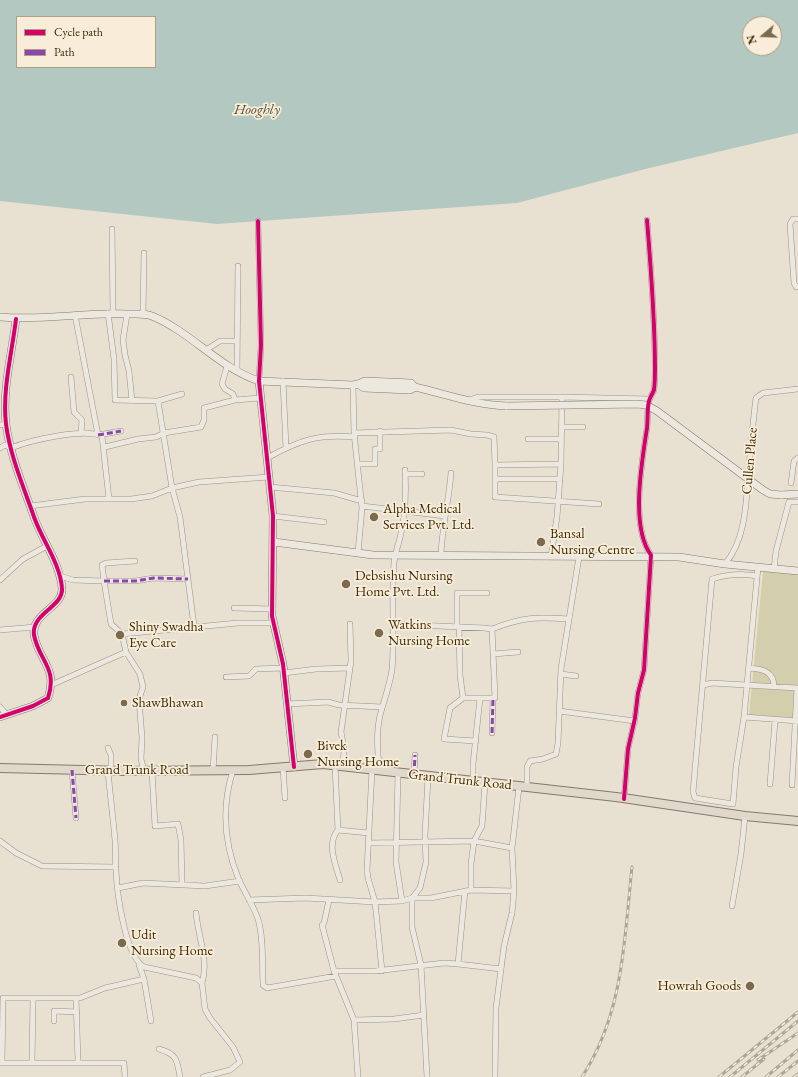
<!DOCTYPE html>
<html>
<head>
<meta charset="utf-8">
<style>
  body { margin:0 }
  #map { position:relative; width:798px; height:1077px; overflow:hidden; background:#e8e0d0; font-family:"EB Garamond",serif }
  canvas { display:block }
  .legend { position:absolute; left:16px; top:16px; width:140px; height:52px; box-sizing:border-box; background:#f7edd9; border:1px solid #ae9f85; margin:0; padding:5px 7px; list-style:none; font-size:12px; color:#412a07 }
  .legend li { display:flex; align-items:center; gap:8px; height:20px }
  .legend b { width:20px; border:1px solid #ae9f85 }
  .north { position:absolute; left:742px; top:16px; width:40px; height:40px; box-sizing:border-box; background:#f7edd9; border:1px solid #ae9f85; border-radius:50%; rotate:251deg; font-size:11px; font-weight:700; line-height:16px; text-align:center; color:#412a07 }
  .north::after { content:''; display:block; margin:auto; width:14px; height:18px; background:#7b6a4d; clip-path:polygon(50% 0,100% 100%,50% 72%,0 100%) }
</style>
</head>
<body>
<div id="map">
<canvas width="798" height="1077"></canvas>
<ul class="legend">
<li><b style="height:5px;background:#d6006c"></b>Cycle path</li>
<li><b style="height:5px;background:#8e44ad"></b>Path</li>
</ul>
<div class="north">N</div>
</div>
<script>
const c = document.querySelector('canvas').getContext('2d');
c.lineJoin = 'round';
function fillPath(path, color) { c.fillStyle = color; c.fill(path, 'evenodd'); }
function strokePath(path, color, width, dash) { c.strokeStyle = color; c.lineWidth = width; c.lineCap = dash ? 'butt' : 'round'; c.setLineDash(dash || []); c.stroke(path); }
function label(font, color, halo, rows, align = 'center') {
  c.font = font + ' "EB Garamond",serif'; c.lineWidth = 3.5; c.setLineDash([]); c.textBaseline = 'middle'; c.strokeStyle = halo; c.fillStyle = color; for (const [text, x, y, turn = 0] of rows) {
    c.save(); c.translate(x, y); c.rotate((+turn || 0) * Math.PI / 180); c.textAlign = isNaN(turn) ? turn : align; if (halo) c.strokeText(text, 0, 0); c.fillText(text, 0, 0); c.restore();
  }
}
fillPath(new Path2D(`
  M763 572H798V718L749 715Z`), '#d3cfad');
fillPath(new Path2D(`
  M0 0H798V133L645 169 517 203 217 224 0 201ZM17 17H155V67H17ZM750 24H774V48H750Z`), '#b3c8c0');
const street = new Path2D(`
  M798 219H793L790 224 794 283 796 287 798 286
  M258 221 261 345 259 381
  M112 229 113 313
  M108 313 114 359 115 400 158 401 182 394
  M127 314 123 340 125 355 129 371 132 401
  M75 315 98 435 121 431
  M143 315 144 253
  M206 350 220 341H237
  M227 366 222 384 225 389 233 394 235 400
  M237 371 238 266
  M71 377 74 412 82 420 81 434
  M283 381 286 448
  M353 385 354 433 362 508 358 553
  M562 397 649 399
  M469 400 478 397H562L561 464 557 517 551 556
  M158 401 172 488 180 517 194 626
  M0 425 6 424
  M561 427H583
  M354 433 451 430 471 434 487 435 494 437 495 465
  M528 439H561
  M105 447 138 439 156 437 164 433 201 427 204 420V408L235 400 260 398
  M0 448 5 445 11 448C31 440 83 428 102 436L109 499
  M267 458C300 440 317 434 355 437
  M359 464H375V449H380V431
  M561 464 495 465V497L599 504
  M405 474H422
  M496 479H560
  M791 483 794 461 798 458
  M270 487 334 493 362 501
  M30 506 85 499H131L152 496 172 488 199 482 269 477
  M362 506 445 516
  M273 516 324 522
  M441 555C442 527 449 500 451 473
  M135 561 106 563 102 565 104 581H135L154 578 188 579
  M725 564C747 538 746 499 749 466 751 444 753 421 756 398L763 393 798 389
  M774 569 776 551 789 502H798
  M757 576C741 573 728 574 712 579L693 792 695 798 733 804 736 767 744 717 758 567
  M0 580 23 559 47 546
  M234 608 273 609
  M393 624 484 628 492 629 495 698H463L460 675 459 627
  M457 627V593H487
  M492 629C523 617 535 617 568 619
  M0 630 35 627
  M122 634 238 623H274
  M126 652 140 674 143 687 139 699 142 738 141 759 144 771
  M493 654 518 652
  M749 668C762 669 774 671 774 687
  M284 673 316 669 350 668
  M561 674 576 676
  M226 677 249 676 256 669 283 668
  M51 685 126 652 122 634 111 624 104 581 73 580 60 576
  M703 685 712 683 797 688 792 785
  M463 698 450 708 444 739 476 741
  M287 704 328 702 339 705 382 707
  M0 707 6 714
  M559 711 635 721
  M744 717 798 721
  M492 733 493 698
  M108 748 111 755V771
  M335 766 338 830 369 833
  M283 767 285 798
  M343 767 344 749 341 732 351 661 350 624
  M72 770 76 818
  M213 770 215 737
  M233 770C221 808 224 844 239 880 245 893 253 905 258 919 264 939 262 964 263 985L267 988 336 976
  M372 770 367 870 368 878 375 902 382 971
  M108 771C110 794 113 817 115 840 116 850 115 861 116 871 117 893 125 956 144 967L196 978 202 983 205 1009 210 1018 233 1047 240 1062 230 1070 203 1077
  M152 771 155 826 178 824 181 840 182 885
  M380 771C377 752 376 727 382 708 386 695 390 683 392 670 395 634 391 598 394 563 395 552 399 544 401 533 406 513 406 491 405 470
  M398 773 396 862 402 901 412 898 420 888 426 862 425 835 428 777
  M414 775 415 755
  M473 782V764L480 698
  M770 784 775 721
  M527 788V767L530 761 543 759 556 754 558 743 561 669 579 557
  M624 799 628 749 635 718 638 693 644 670 651 555C630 527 642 461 647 428 648 419 647 409 649 401 650 397 653 393 654 390 655 383 655 375 655 368 655 319 651 269 647 220
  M338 830C326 843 336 866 340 880
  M0 841 16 853 42 866 116 867
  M369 843 474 841 512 848
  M118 888 143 883 205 886 240 881
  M471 890V864L474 841 482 826 485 783
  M465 891 458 964 501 969
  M249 900 305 898 375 902 402 901
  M329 900 324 923 322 925 334 971 354 1020 358 1077
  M732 906 741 854 745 816
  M196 913C198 936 209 961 202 983
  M139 965 144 979 151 1021
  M334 971H375L444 963 458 964
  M76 998 78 1062
  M354 1020 394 1019 424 1015
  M54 1021V1011L77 1012
  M159 1049C177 1054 177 1060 180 1077
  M0 1063H124L125 1077
  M2 1063 3 998H80L105 988 144 979
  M32 1063 33 998
  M427 1077 421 965 412 927V898H431L471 890 514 891
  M495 1077 496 1008 504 946 512 913 514 891 512 848 519 787`);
const secondary = new Path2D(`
  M0 317C43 321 85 312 128 314 136 314 145 313 152 316 191 332 219 368 259 381L353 385 358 384 365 381 411 383 415 387C445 394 475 405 507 406
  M259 381 273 516 272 616 283 664 294 767
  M358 384 364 388 410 390 415 387
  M781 495 798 494
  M274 542 373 555 679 557 725 564 798 571
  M0 717 33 706 48 698C58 668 39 661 34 635 31 613 64 607 62 588 60 563 42 540 34 517 24 488 10 456 6 424 2 390 12 353 16 319`);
const primary = new Path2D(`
  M0 768 125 771 249 770 323 764 616 797 745 816 798 821`);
strokePath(street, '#9a9385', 6);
strokePath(secondary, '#827a6c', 8);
strokePath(primary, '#827a6c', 10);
strokePath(street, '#ece8e0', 5);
strokePath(secondary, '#ece8e0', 7);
strokePath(primary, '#e0d8ca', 8);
const rail = new Path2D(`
  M758 1060 798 1033
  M582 1077C624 1012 624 941 632 867
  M719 1077 798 1012
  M730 1077 798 1021
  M742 1077 764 1059
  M766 1077 798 1050
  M778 1077 798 1061
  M794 1077 798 1074`);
strokePath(rail, '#aca59b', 3);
strokePath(rail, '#f7edd9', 1.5, [4.5]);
const secondaryBridge = new Path2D(`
  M507 406 637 404 646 405 657 411 763 490 770 494 781 495`);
strokePath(secondaryBridge, '#827a6c', 8, []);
strokePath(secondaryBridge, '#ece8e0', 7);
strokePath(new Path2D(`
  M98 435 121 431
  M104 581H135L154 578 188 579
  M492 733 493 698
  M72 770 76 818
  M414 775 415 755`), '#8e44ad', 3, [6, 3]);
strokePath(new Path2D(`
  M258 221 261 345 259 381 273 516 272 616 283 664 294 767
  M0 717 33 706 48 698C58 668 39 661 34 635 31 613 64 607 62 588 60 563 42 540 34 517 24 488 10 456 6 424 2 390 12 353 16 319
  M624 799 628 749 635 718 638 693 644 670 651 555C630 527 642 461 647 428 648 419 647 409 649 401 650 397 653 393 654 390 655 383 655 375 655 368 655 319 651 269 647 220`), '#d6006c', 4);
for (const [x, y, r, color] of [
  [374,517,5,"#7b6a4d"],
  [541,542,5,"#7b6a4d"],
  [346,584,5,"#7b6a4d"],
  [379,633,5,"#7b6a4d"],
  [120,635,5,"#7b6a4d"],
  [124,703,4,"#7b6a4d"],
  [308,754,5,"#7b6a4d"],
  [122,943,5,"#7b6a4d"],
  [750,986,5,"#7b6a4d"]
]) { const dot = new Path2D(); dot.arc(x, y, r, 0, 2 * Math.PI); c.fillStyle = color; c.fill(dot); strokePath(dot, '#f7edd9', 1.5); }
label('14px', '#412a07', '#f7edd9', [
  ["Cullen Place",750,461,-85],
  ["Grand Trunk Road",137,770],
  ["Grand Trunk Road",460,780,6]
]);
label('14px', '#412a07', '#f7edd9', [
  ["Alpha Medical",383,509],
  ["Services Pvt. Ltd.",383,525],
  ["Bansal",550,534],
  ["Nursing Centre",550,550],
  ["Debsishu Nursing",355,576],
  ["Home Pvt. Ltd.",355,592],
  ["Watkins",388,625],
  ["Nursing Home",388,641],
  ["Shiny Swadha",129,627],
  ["Eye Care",129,643],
  ["ShawBhawan",132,703],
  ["Bivek",317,746],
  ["Nursing Home",317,762],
  ["Udit",131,935],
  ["Nursing Home",131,951],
  ["Howrah Goods",741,986,"right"]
], 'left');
label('italic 15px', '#584f34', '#f7edd9', [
  ["Hooghly",257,110]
]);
</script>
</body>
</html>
